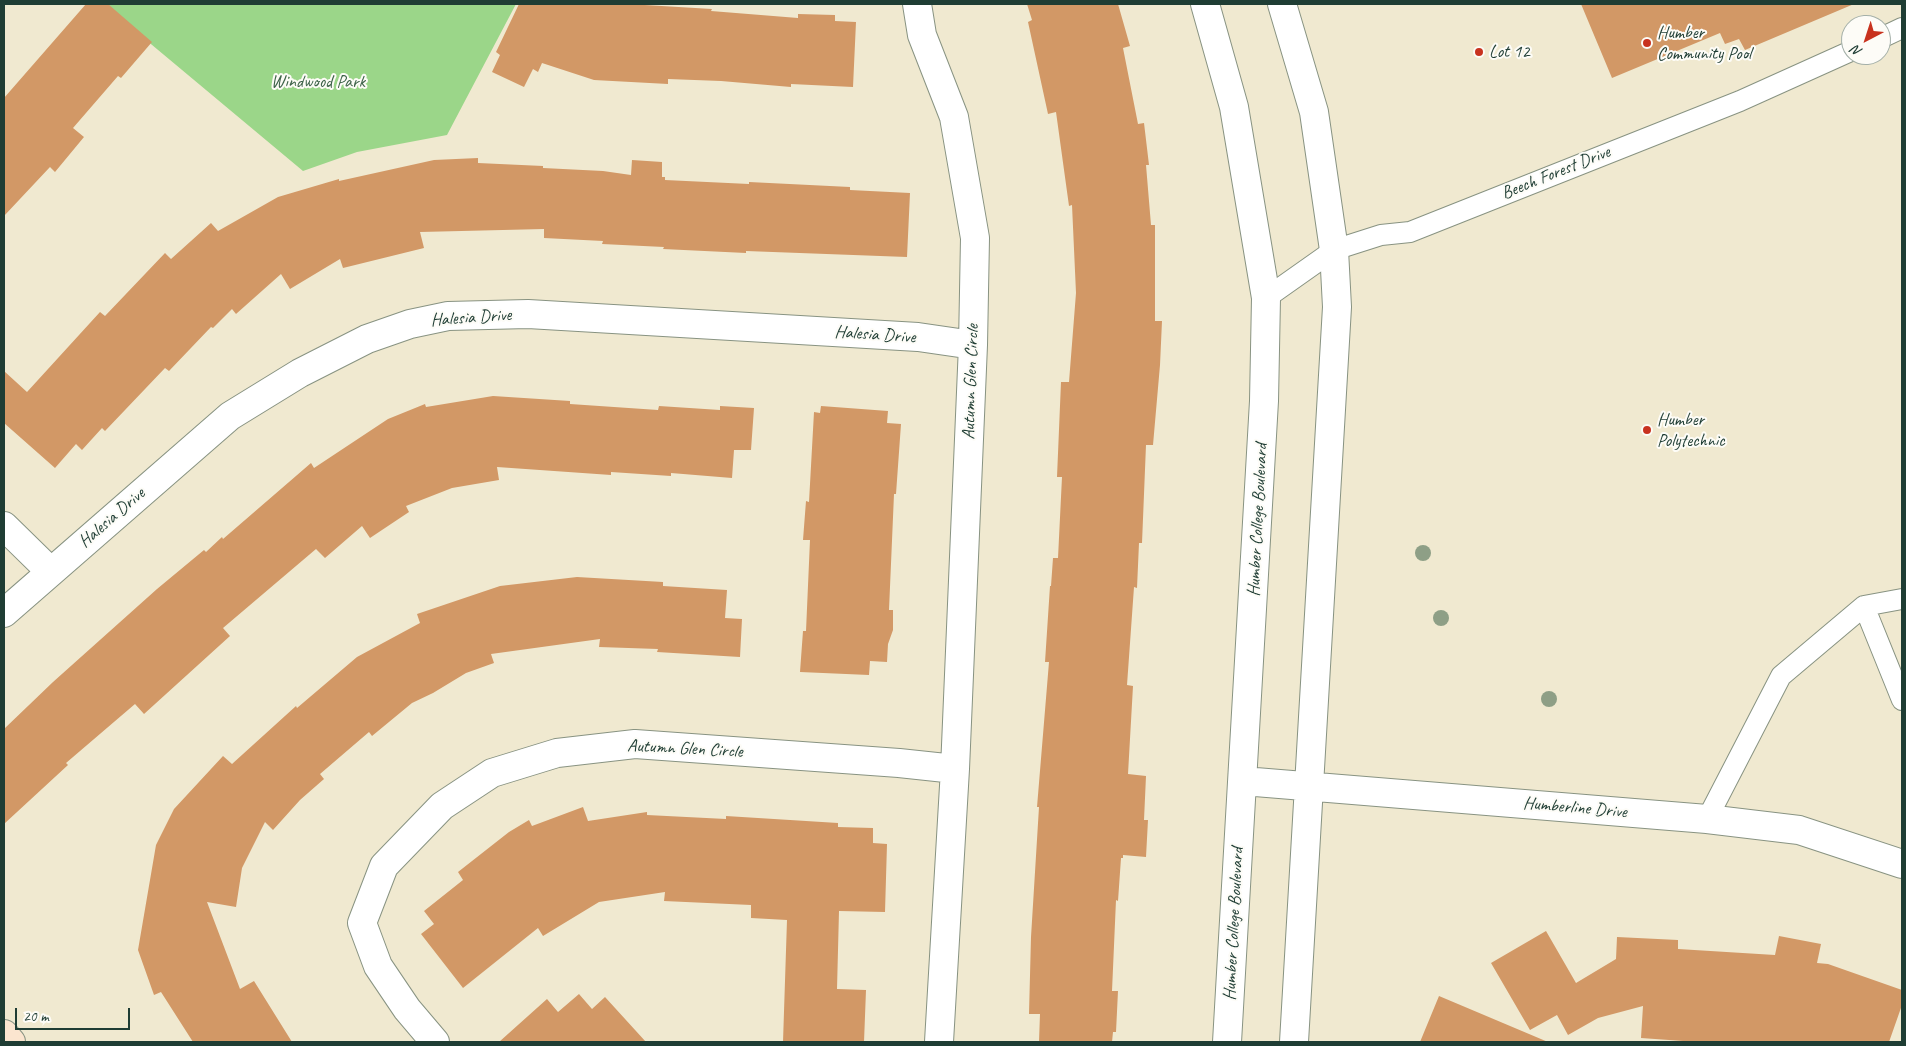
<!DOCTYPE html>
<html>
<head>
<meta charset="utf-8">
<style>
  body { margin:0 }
  #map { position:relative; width:1906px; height:1046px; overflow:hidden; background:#f0e9d0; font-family:Caveat,sans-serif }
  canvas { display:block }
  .frame { position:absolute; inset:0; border:5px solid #1f3d34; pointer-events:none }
  .north { position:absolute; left:1841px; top:15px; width:50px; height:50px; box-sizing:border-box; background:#fdfcf7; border:1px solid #a4b0a9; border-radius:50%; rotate:220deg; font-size:14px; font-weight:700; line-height:20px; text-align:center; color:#1f3d34 }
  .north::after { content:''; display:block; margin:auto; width:18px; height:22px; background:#c8321e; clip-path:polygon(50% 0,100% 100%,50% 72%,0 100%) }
  .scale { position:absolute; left:15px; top:1008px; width:115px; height:22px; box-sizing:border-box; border:2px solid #1f3d34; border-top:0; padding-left:6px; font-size:15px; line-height:18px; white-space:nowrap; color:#1f3d34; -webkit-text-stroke:4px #fdfcf7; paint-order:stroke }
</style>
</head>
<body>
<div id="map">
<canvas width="1906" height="1046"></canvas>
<div class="frame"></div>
<div class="north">N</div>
<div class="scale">20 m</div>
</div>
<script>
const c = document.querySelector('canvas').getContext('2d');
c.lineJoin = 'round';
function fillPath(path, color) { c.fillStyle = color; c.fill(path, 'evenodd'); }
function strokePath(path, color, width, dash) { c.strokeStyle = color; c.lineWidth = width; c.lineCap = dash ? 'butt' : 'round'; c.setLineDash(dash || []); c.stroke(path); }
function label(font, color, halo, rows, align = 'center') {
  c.font = font + ' Caveat,sans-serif'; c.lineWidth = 4; c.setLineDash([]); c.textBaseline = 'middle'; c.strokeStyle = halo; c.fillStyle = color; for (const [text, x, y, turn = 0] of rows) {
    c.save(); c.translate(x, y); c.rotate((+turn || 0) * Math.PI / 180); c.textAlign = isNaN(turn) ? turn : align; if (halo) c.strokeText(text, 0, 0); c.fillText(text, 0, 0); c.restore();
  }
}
fillPath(new Path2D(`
  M103 4H516L447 135 357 152 303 171Z`), '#9bd689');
fillPath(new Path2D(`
  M86 4H108L152 42 121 78 118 76 73 128 84 137 55 172 50 167 4 216V98Z
  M519 4H628L712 9 711 11 798 18V14L835 15V21L856 22 853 87 791 84V87L721 81 668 79V84L594 80 542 63 538 72 533 69 524 87 492 72 500 55 496 52Z
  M1027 4H1118L1130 46 1123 48 1138 124 1144 123 1149 165H1146L1151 225H1155V321H1162L1160 365 1153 445H1146L1142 543H1139L1137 588 1134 587 1127 685 1133 686 1128 774 1146 776 1144 820H1148L1146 857 1123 855V858H1121L1118 901 1116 900 1112 991H1118L1116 1032H1113L1112 1042H1039L1040 1014H1029L1031 937 1039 807H1037L1049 662H1045L1050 586H1051L1053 558H1058L1062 477H1057L1061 382H1069L1076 293 1072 205 1069 206 1056 112 1048 114 1028 22 1032 20Z
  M1581 4H1854L1745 50 1739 39 1725 44 1720 33 1612 78Z
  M478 158V163L543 166V168L603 171 631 175 632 160 662 162V177H665V180L749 184V182L850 187V190L910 193 907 257 746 251V253L663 249 664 247 602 244 603 241 544 238V229L420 232 424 248 343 268 340 259 290 289 281 274 236 314 232 309 213 328 211 327 169 371 165 368 105 431 102 428 82 450 76 444 55 468 4 423V371L27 392 100 312 105 316 165 253 171 259 211 223 218 231 278 197 339 179V181L434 160Z
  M493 396 570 401V404L658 410 659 406 720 410V406L754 408 751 450H734L732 478 671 473V476L611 472V475L497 467 499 480 452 488 406 506 409 512 370 538 362 526 325 558 316 549 223 628 230 636 144 714 135 704 66 763 68 765 4 824V729L53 682 157 589 204 550 206 552 222 537 223 539 311 463 314 468 388 419 425 404 426 407Z
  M821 406 888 411 887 423 901 424 896 494H894L889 610H893V630L888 644 887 662 870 661 869 675 800 672 803 631H806L810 540H803L806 501 809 502 814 412 820 413Z
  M577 577 663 582V586L727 590 725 618 742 619 740 657 657 652 658 649 599 647 600 639 491 654 494 663 466 673 433 693 412 703 372 736 369 732 320 774 324 779 300 800 273 830 265 822 242 868 236 907 207 902 240 989 254 981 292 1042H193L161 992 154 995 138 950 156 845 174 809 223 756 232 764 296 706 297 708 357 657 420 623 417 614 500 586Z
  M583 807 588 821 647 812V815L726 819V816L838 823V827L873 828V843L887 844 885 912 839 911 837 989 866 990 864 1042H783L787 920 751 918V905L664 901 665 892 599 902 543 936 538 928 463 988 421 934 434 924 424 911 463 880 458 872 509 832 529 820 532 826Z
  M1546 931 1576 983 1616 959 1617 937 1678 940V949L1775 955 1779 936 1821 944 1817 963 1828 964 1902 990V1005L1889 1042H1697L1641 1038 1643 1006 1598 1018 1568 1035 1557 1015 1530 1030 1491 963Z
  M579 994 592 1009 605 997 646 1042H499L547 999 558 1012Z
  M1439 996 1548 1042H1420Z`), '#d29866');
const service = new Path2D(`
  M1881 38 1902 28
  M1266 298 1334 250 1381 235 1410 232 1740 101 1851 51
  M1864 606 1902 599
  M1707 819 1781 676 1864 606 1902 700`);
const minor = new Path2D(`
  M917 4 922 35 954 117 975 238 973 345 955 769 939 1042
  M4 526 51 572
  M4 613 230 416 300 373 367 339 410 324 448 316 528 314 918 337 973 345
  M435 1042 407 1009 378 966 362 923 384 866 442 806 492 773 557 753 635 744 899 763 955 769`);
const tertiary = new Path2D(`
  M1205 4 1234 107 1266 298 1264 401 1227 1042
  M1282 4 1314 112 1334 250 1337 307 1294 1042
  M1243 781 1707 819 1799 830 1902 864`);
const secondary = new Path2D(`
  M4 1034 11 1042`);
strokePath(service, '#889382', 22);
strokePath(minor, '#889382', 30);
strokePath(tertiary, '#889382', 30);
strokePath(secondary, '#889382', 30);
strokePath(service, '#fff', 20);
strokePath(minor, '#fff', 28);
strokePath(tertiary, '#fff', 28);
strokePath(secondary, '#fbe5cf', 28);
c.fillStyle = '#8e9f86';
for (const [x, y] of [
  [1423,553],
  [1441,618],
  [1549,699]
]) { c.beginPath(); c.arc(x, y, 8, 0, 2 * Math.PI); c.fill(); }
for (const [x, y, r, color] of [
  [1647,43,5,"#c8321e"],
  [1479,52,5,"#c8321e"],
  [1647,430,5,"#c8321e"]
]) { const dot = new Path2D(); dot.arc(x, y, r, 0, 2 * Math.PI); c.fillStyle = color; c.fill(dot); strokePath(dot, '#fdfcf7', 2); }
label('18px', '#1f3d34', '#fdfcf7', [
  ["Humber",1657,33],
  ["Community Pool",1657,54],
  ["Lot 12",1489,52],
  ["Humber",1657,420],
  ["Polytechnic",1657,441]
], 'left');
label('18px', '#3e6349', '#fdfcf7', [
  ["Windwood Park",318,82]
]);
label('18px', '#1f3d34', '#fdfcf7', [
  ["Beech Forest Drive",1556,173,-22],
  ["Halesia Drive",471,318,-4],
  ["Halesia Drive",875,335,4],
  ["Autumn Glen Circle",971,382,-88],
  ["Halesia Drive",112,518,-41],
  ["Humber College Boulevard",1258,520,-87],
  ["Autumn Glen Circle",685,749,3],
  ["Humberline Drive",1575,808,5],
  ["Humber College Boulevard",1234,924,-87]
]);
</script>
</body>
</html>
